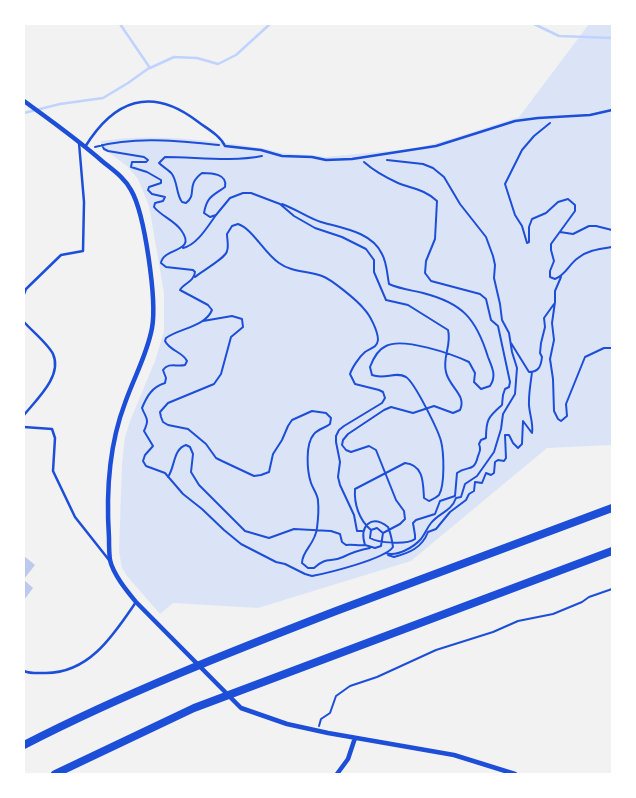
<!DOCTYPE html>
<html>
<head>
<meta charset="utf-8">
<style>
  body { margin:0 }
  #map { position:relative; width:636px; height:798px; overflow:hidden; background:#f2f2f2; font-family:"Noto Serif",serif }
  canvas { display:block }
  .frame { position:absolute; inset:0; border:25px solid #fff; pointer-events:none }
</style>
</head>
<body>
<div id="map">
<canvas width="636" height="798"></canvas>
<div class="frame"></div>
</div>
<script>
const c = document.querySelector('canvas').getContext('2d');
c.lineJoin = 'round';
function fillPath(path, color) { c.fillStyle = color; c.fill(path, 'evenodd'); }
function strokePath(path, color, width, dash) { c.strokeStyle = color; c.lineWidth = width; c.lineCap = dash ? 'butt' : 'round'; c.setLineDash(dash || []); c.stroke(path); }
fillPath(new Path2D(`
  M589 24H612V445L547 448 411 561 258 608 173 603 160 614 127 576 122 568 119 552 122 463 125 437 130 421 155 361 164 331V293L149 206 138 179 127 166 101 147V141C154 133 208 140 261 148 269 149 276 152 283 153 298 155 311 154 325 157L419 148 457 137 519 117Z`), '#dbe4f7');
strokePath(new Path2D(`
  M120 24 150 68 174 57 197 58 218 64 236 55 270 24
  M534 24 559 36 612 38
  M24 113 60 104 103 98 128 83 149 68`), '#bfd3fe', 2.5);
fillPath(new Path2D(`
  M24 556 35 565 24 579Z
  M24 580 33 588 24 600Z`), '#bdc9ec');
strokePath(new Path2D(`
  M550 123 534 136 522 150 505 184 515 215 522 226 527 243 529 242V227L532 219 546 213 558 202 568 199 575 205V211L551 244V250L554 261 550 271V277L555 279C566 275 569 264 578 258 588 250 600 249 612 247
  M102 145 104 149 108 151 144 157 148 160 146 162H132L131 167 147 172 161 180V183L149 187 148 190 152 194 165 197 163 201 155 203 154 207C161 216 174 220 181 230 198 253 163 247 161 263L166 267 193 270 195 272C194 282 184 283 180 290L208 305 212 310C205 327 180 328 166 338L165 341C170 351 183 352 187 361L185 365C177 367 168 362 163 370L166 378 165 383C152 387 147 396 142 408 146 419 150 418 144 431L153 446 145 455 143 461 146 466 165 473 183 494 202 509 224 530 241 544 276 562 285 564 305 574 312 576C328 573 385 559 393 547 392 540 391 534 388 527 371 514 359 526 365 545L375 548 381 546 383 533 377 528 371 530 370 538C378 543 407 545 415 539V535L413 523 416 520 435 514 440 501 455 496 457 473C468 465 474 473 478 456 480 451 481 449 479 444L481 440 486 438C486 420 488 417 502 405L503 395 505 389 509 387 510 382 498 326 491 320 486 299 480 294 431 281 425 273 426 261 435 239 437 201C424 189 413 189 398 183 385 177 374 171 364 162
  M95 147C136 136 177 141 219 145
  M262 156C232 162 196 157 165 157L159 163C163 167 169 170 172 174 178 183 176 194 182 202L186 203C198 194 185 186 202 173 212 173 228 174 225 187 213 196 207 196 204 213L210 217 216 215 230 198 243 193H251L280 204 294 216 315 228 342 237 366 249 374 260V272L386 300 408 305 448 330C452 345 442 357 446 372 449 387 467 395 460 410L453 413 434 406 413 413 391 407 384 410 348 434 343 440 342 445 346 450 351 452 369 446 376 450 396 500 404 511 405 519 400 524 383 533
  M282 204C296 209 308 218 321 222 342 228 372 232 382 254 387 263 387 274 389 284 400 289 411 290 423 293 462 303 476 318 488 357 492 367 497 376 490 386L481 389 474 382 475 373 469 362C452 354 403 337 386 346 377 350 373 359 370 367L372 375C385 380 395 371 406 377 415 383 438 430 441 441 444 453 445 485 439 495 436 498 433 499 429 501L424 498C423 483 424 465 405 463L355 489C354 504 359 520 371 530
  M560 232 573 234 589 226H596L612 230
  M183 248C197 245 208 226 216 215
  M195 277C202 271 226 258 227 251 229 246 227 239 227 234L232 226 238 224C253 229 264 253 279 263 291 272 308 271 322 276 331 279 358 301 364 309 370 315 378 331 378 340 377 348 370 348 365 352 359 357 352 368 350 374L355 384 379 390 383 392 385 398 382 403 344 426 339 430 336 436V442L340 462 338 477 340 485 354 515 357 531H362
  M561 277 555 291V302L552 323 554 340 550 359 553 379 554 411 558 419 561 421 567 416 566 404 585 357 604 348H612
  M203 321 232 316 242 319 243 327 231 337 221 374 214 384 168 403 160 412 161 417 163 422 168 425 188 429 206 444 216 458 222 461 254 476 261 475 269 472 273 454 282 440 288 426 292 420 312 411 326 413 331 418 330 424C325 428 318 429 314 434 305 444 307 471 311 483 313 489 318 495 318 501 319 510 318 520 317 528 315 545 302 550 302 563L308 568H314C327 556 330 563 343 557 353 552 359 550 370 548
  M511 343 529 372C539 372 541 366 542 357L540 353 541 343 545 327 544 318 554 304
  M168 477C175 467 173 449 186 445L190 447 193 454 191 472 199 485 245 531 269 538 294 529 331 531 340 534 342 542 346 545C353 544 358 546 365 545
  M386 553C397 557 414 547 421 539 425 534 427 528 431 523 440 512 451 512 456 498L461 497 465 484 477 476 494 452 501 429 503 414 515 394 517 368 512 352 509 333 502 320 500 304 494 278 495 265 493 256 486 237 460 204 444 177 433 168 423 164 387 160
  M388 555 394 557C409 553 422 548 428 532L436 529 450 512 466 500 469 494 474 491 475 482 482 483 486 473 491 475 494 473 495 462 498 460 504 461 506 458 505 435H509L513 443 518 448 522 444 523 421 532 433C534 423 528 411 529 401 529 391 531 381 532 372
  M319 726 321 719 330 713 336 696 350 686 377 677 436 650 493 632 518 621 553 614 582 602 589 597 612 589`), '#1d4ed8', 2);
strokePath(new Path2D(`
  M85 147C114 100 151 86 197 121 206 128 220 135 225 146L261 150 282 156 312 157 326 160 352 159 436 146 515 121 538 118 590 115 612 110
  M24 294 26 289 61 255 83 251 84 202 79 143
  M24 322C32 331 48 344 53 354 63 376 36 400 24 415
  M24 427 52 429 55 438 53 471 75 517 109 560
  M24 671C31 674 38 673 46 673 90 673 114 634 136 602`), '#1d4ed8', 2.5);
strokePath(new Path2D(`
  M24 101C50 120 77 139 102 161 113 170 125 178 131 190 145 214 157 301 152 328 147 355 134 377 125 403 109 445 106 493 109 538 109 545 109 553 110 560 113 574 127 591 136 602L241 708 287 724 328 733 454 755 515 774
  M337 774 348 759 355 738`), '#1d4ed8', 4.5);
strokePath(new Path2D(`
  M24 745C125 693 230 652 336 611 428 576 520 542 612 508
  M55 774 194 708 612 551`), '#1d4ed8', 8);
</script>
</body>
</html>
